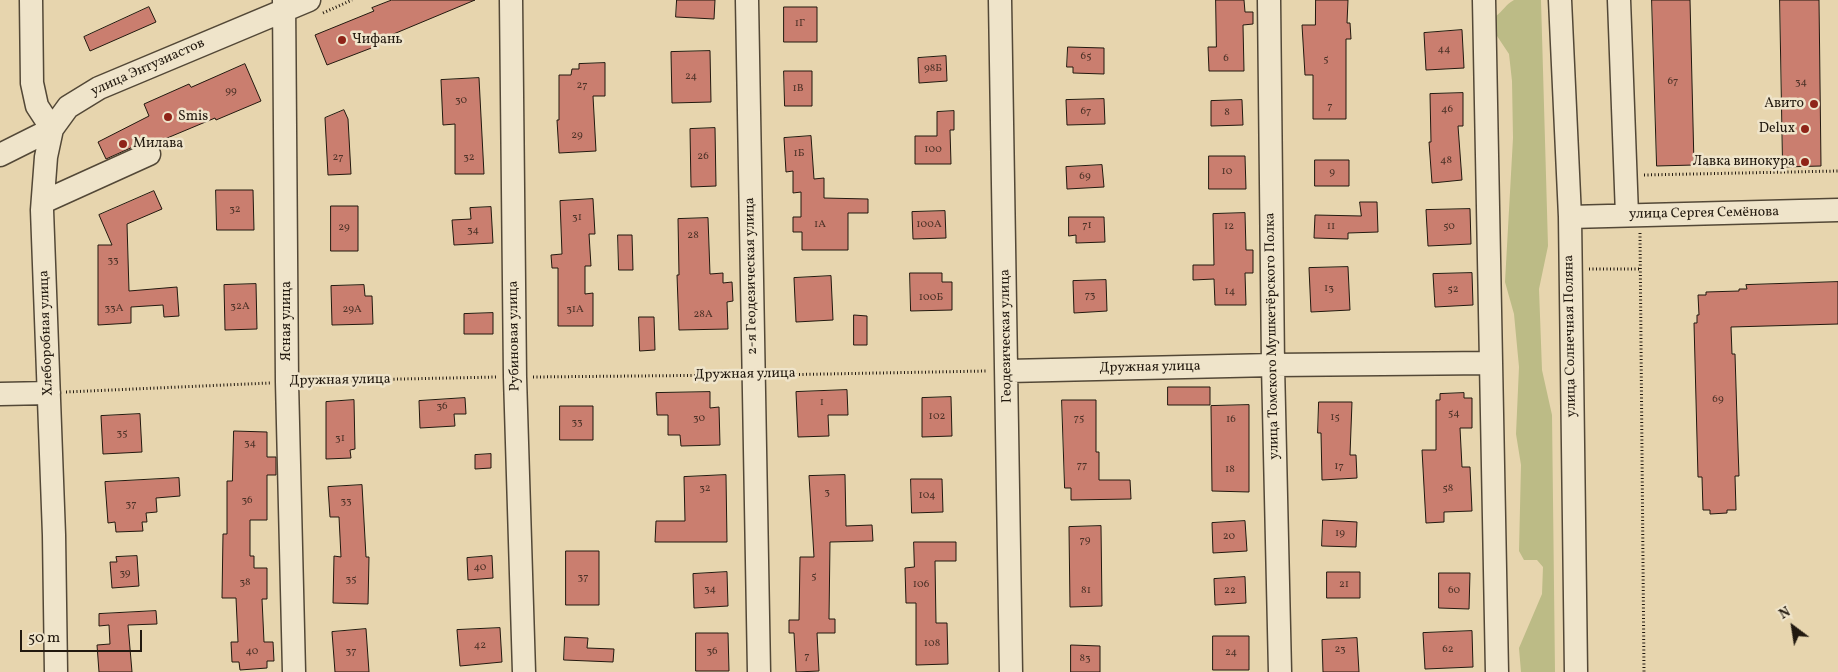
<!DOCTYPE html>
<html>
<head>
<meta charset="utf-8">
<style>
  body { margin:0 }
  #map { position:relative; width:1838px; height:672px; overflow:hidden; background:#e7d5ae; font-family:Vollkorn,serif }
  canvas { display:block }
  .north { position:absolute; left:1768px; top:602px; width:50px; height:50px; -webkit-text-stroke:4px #efe4ca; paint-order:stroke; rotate:329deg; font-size:14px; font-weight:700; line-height:20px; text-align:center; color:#22190f }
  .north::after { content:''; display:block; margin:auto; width:18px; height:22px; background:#22190f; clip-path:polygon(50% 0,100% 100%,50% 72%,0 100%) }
  .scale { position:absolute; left:20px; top:630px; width:122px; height:22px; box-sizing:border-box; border:2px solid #22190f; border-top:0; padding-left:6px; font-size:15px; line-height:18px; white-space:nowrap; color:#22190f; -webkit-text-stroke:4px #efe4ca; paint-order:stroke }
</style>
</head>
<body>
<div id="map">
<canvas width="1838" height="672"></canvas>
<div class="north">N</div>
<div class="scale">50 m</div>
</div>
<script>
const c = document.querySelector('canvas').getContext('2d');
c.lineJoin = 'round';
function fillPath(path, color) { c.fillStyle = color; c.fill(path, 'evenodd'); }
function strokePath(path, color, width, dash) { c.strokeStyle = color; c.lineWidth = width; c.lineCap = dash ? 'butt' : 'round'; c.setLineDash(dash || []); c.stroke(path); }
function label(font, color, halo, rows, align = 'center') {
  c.font = font + ' Vollkorn,serif'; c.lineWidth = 5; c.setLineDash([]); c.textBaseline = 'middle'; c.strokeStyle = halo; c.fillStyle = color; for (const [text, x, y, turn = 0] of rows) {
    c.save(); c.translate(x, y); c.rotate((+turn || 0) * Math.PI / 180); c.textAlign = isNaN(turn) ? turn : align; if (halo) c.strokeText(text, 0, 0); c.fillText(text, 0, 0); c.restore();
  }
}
fillPath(new Path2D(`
  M1514 0H1541L1548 246 1539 289 1542 370 1552 415 1555 672H1521L1519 648 1542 594 1543 567 1537 560H1524L1519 551 1521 465 1516 434 1519 367 1514 314 1505 282 1513 138 1512 81 1509 54 1493 30 1496 16C1503 11 1506 4 1514 0Z`), '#bcbb86');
const building = new Path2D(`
  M392 0H475L372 43 374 47 327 65 315 35 374 11 372 8Z
  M677 0H715L714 19 676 17Z
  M1216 0H1244L1245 12H1253V24L1243 25 1244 71H1209L1208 47H1216Z
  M1316 0H1348L1347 23H1350L1351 39H1346V119H1313V75H1305L1302 25H1315Z
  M1652 0H1690L1694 165 1657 166Z
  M1780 0H1819L1821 166 1783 167Z
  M149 7 156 22 90 51 84 37Z
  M784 7H817V42H784Z
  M1462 30 1464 68 1426 70 1424 33Z
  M1068 47 1104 48V74L1073 73V67H1067Z
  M710 51 711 102 672 103 671 52Z
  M946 56 947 81 919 83 918 58Z
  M605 63V96H593L596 151 559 153 557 120H559V75H571L572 69H579V64Z
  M245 64 261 101 216 120 215 118 160 141 144 142 106 159 98 142 149 116 144 104 189 84 191 87Z
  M784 71H812V106H785Z
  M479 78 484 174H455V124L443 125 441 80Z
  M1463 93V126H1458L1462 180 1432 183 1429 142H1431L1430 94Z
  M1104 99 1105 124 1067 125 1066 100Z
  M1242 100 1243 125 1211 126V101Z
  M344 110 348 119 351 174 328 175 325 118Z
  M954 111V130H950L951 164H915V136H937V112Z
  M715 128 716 186 691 187 690 129Z
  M811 136 814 179 824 178V198L868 199V213H848V250H802V232H793V217H801V192L793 193V171L786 172 784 138Z
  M1209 156H1245L1246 189H1209Z
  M1315 160H1349V186H1315Z
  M1102 165 1104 187 1067 189 1066 167Z
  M216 190H253L254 230H217Z
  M154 191 162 209 127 224 129 291 177 287 179 316 164 317 163 305 131 307V323L98 325V245H112L99 215Z
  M593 199 595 234H589L591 266H585V294L593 293V326H558V268H552L551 255 562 254 560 201Z
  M1360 202H1377L1378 232 1348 233V239L1314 238 1315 215 1361 216Z
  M331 206H358V251H331Z
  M491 207 493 243 454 245 452 220 471 219 470 208Z
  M1470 209 1471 244 1428 246 1426 210Z
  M945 211 946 238 913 239 912 212Z
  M1245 213 1246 250H1253V273H1245L1246 305H1215L1214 279 1193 280V265H1214L1213 214Z
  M1069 217H1104L1105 242 1076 243V235L1069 236Z
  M708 218 710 274 723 273V283L732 282 733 301 727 302 728 329 679 330 677 275H679L678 219Z
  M618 235H632L633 270H619Z
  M1348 267 1350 310 1311 312 1309 268Z
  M910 273H942V282H952V310L911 311Z
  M1472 273 1473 305 1435 307 1433 274Z
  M831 276 833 320 796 322 794 278Z
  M1106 280 1107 311 1074 313 1073 281Z
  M1838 282V324L1731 327 1732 354H1735L1737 419 1739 476H1735L1736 510H1727V513L1710 514V510H1703L1702 477H1698L1694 323H1697V315H1699L1698 295H1706V292L1739 291V289H1747L1746 285Z
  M256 284 257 329 225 330 224 285Z
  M364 285 365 296H372L373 324 332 325 331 286Z
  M493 313V334H464V314Z
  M854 315 867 316V345H854Z
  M639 317H654L655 350 640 351Z
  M1168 387H1210V405H1168Z
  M847 390 848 415H828L829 436 798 437 796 392Z
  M710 392V408L719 407 720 445 681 446 680 435H668V415H657L656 393Z
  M1464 393V398H1472V428H1460L1462 467H1470L1472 511 1444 512V522L1426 523 1422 450H1436V400H1440V394Z
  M951 397 952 436 922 437V398Z
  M465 398 466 414H454L455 426 420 428 419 401Z
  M354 400 355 449 350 450 351 458 326 459V402Z
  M1062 400H1096V452H1099V480H1130L1131 499 1071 500V488H1065Z
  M1319 402H1352L1350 455H1356L1357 478 1322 480 1321 433H1318Z
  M1249 405V492L1212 491 1211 406Z
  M560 406H593V440H560Z
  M140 414 142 452 103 454 101 416Z
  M234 431 267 432V457H276V475H267V520H250V556H254V568H267V599H262L264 642H273L274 661H267V668L240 670 239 662H232L231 642H238L236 598H222L223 534H227V481H232Z
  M491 454V468L475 469V455Z
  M726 475 727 542H655L656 521H685L684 477Z
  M845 475 846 526 872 525 873 541 830 542 829 619H835V633H817L819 671 796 672 794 633H789V620H799L800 557H814L809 476Z
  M179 478 180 496 156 498 157 512 146 513 147 522H142L143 531 116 532 115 522 108 523 105 482Z
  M911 479H942L943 512 912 513Z
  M362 485 366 557H369L368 604 333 603 334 556 341 557 339 517H330L328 487Z
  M1323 520 1357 522 1356 547 1322 546Z
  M1245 521 1247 551 1213 553 1212 523Z
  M1101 526 1102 606 1070 607 1069 527Z
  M914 542H956V561H935L936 623H947L948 664 916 665V603H906L905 568 914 567Z
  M566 551H599V605H566Z
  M137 556 139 586 112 588 110 562H117L116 557Z
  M492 556 493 578 468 580 467 558Z
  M727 572 728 606 694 608 693 574Z
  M1327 572H1360V598H1327Z
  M1439 573H1470L1469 609 1439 608Z
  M1245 577 1246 603 1215 605 1214 579Z
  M156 611 157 624 128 625 132 672H99L97 645 110 644 109 625 99 626V614Z
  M500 628 502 662 460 666 457 630Z
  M366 629 369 672H335L332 632Z
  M1472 631 1473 667 1425 669 1423 633Z
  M696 633H728L729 671H696Z
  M1213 636H1249V670H1213Z
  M565 637 588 638 587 648 614 649 613 662 564 660Z
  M1357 638 1359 672H1323L1322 640Z
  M1071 645 1100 646V672H1071Z`);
fillPath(building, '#ca7e6f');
strokePath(building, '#22190f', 1);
const minor = new Path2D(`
  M31 0 32 83 37 106 52 129 46 157 42 210 54 535 56 672
  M284 0 287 382 294 672
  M511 0 515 377 524 672
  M747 0 759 672
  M1000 0 1011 672
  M1269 0 1273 365 1280 672
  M1484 0 1497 672
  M1560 0 1570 217 1576 672
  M1619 0 1627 215
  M0 155 52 129 68 107 99 88 309 0
  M43 202 149 154
  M1570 217 1838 210
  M1008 371 1273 365 1491 363
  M0 394 49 393`);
strokePath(minor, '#534837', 25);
strokePath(new Path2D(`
  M323 13 352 0
  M1644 175 1838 171
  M1640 233 1644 672
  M1589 269H1641
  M771 375 987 371
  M533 377 737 375
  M306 381 497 377
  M66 392 270 383`), '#22190f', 3, [1, 2.5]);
strokePath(minor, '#efe4ca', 22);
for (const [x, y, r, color] of [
  [342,40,5,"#8f2418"],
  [1814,104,5,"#8f2418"],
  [168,117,5,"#8f2418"],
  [1805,129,5,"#8f2418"],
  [123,144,5,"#8f2418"],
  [1805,162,5,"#8f2418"]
]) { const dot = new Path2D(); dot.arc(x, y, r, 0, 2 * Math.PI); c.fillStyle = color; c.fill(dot); strokePath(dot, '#efe4ca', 2); }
label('11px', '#4c3227', null, [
  ["1Г",800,24],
  ["44",1444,50],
  ["65",1086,57],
  ["6",1226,59],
  ["5",1326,60],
  ["98Б",933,69],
  ["24",691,77],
  ["67",1673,82],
  ["34",1801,83],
  ["27",582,86],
  ["1В",798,89],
  ["99",231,92],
  ["30",461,101],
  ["7",1330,107],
  ["46",1447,110],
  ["67",1086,112],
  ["8",1227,113],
  ["29",577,136],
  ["100",933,150],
  ["1Б",799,154],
  ["26",703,157],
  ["27",338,158],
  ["32",469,158],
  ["48",1446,161],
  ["10",1227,172],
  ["9",1332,173],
  ["69",1085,177],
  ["32",235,210],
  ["31",577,218],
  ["1А",820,225],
  ["100А",929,225],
  ["71",1087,226],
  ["12",1229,227],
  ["11",1331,227],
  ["50",1449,227],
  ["29",344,228],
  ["34",473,231],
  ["28",693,236],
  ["33",113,261],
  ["13",1329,289],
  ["52",1453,290],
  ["14",1230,292],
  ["73",1090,296],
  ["100Б",931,298],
  ["32А",240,307],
  ["33А",114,309],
  ["29А",352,310],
  ["31А",575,310],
  ["28А",703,315],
  ["69",1718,400],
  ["1",822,403],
  ["36",442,407],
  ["54",1454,414],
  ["102",937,417],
  ["15",1335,418],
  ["30",699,419],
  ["75",1079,419],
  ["16",1231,420],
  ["33",577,423],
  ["35",122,434],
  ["31",340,439],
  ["34",250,444],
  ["77",1082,466],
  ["17",1339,467],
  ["18",1230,470],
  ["32",705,489],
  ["58",1448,489],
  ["3",827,493],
  ["104",927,496],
  ["36",247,501],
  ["33",346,502],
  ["37",131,505],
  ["19",1340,534],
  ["20",1229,537],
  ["79",1085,541],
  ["40",480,568],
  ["39",125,574],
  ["5",814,577],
  ["37",583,578],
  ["35",351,580],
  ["38",245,583],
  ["106",921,585],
  ["21",1344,585],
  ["34",710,590],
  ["81",1086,591],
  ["22",1230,591],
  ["60",1454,591],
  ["108",932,644],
  ["42",480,646],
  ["23",1340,650],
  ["62",1448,650],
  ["40",252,652],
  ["37",351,652],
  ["36",712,652],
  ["24",1231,653],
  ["7",807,657],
  ["83",1085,659]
]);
label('14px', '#22190f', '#efe4ca', [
  ["Чифань",352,40],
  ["Авито",1804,104,"right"],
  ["Smis",178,117],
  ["Delux",1795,129,"right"],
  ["Милава",133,144],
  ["Лавка винокура",1795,162,"right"]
], 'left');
label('14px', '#22190f', '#efe4ca', [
  ["улица Энтузиастов",148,68,-24],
  ["улица Сергея Семёнова",1704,214,-1],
  ["2-я Геодезическая улица",752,276,-91],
  ["Ясная улица",287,321,-90],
  ["Хлеборобная улица",47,333,-92],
  ["Рубиновая улица",515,336,-91],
  ["Геодезическая улица",1007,336,-91],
  ["улица Томского Мушкетёрского Полка",1273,336,-91],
  ["улица Солнечная Поляна",1571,336,-91],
  ["Дружная улица",1150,368,-1],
  ["Дружная улица",745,375,-1],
  ["Дружная улица",340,381,-1]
]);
</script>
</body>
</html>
